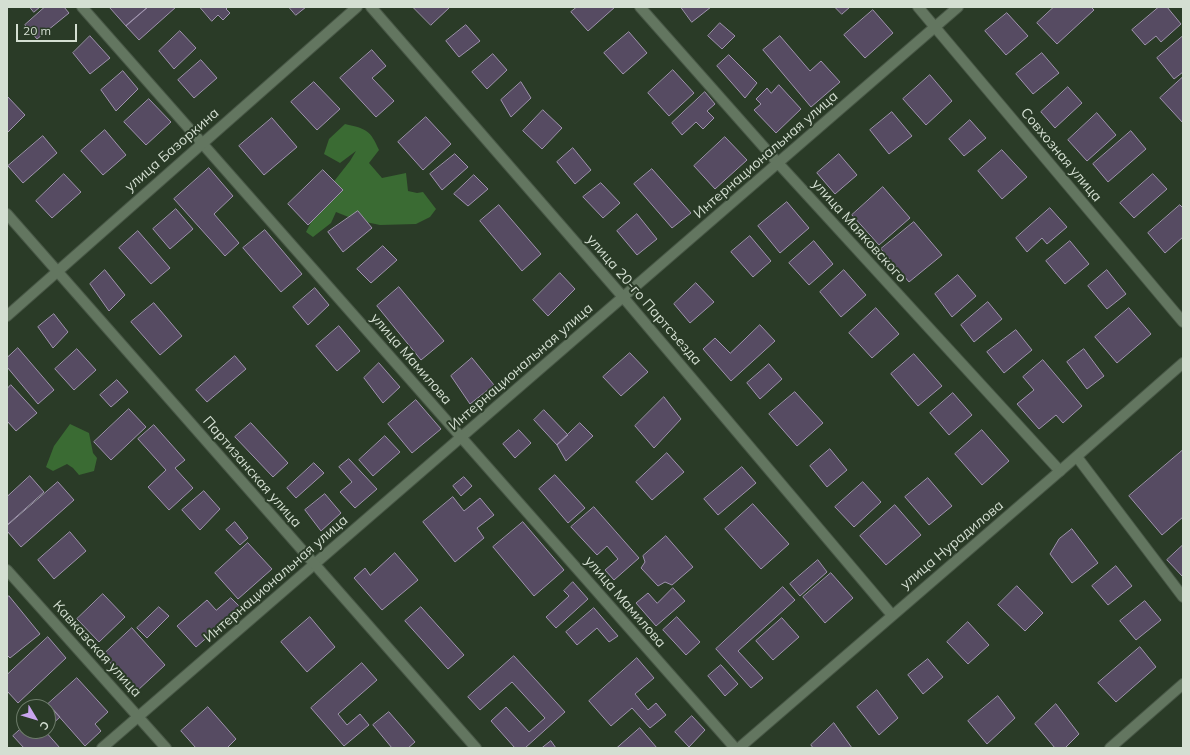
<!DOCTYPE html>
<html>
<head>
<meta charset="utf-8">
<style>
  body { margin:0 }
  #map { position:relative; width:1190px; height:755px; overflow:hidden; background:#2a3b27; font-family:Mulish,sans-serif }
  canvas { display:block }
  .frame { position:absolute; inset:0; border:8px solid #d4dfd2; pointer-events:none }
  .north { position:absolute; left:16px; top:699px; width:40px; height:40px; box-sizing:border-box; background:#2a3b27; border:1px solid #6e7d6b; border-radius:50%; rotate:128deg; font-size:11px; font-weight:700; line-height:16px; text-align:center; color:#d4dfd2 }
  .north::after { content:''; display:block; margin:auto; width:14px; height:18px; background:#c9a5ee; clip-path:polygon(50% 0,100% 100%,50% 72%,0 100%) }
  .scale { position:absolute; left:16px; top:24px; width:61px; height:18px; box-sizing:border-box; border:2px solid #d4dfd2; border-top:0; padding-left:5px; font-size:12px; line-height:14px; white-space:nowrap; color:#d4dfd2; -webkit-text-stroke:3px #2a3b27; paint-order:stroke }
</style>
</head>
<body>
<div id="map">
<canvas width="1190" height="755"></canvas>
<div class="frame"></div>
<div class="north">С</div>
<div class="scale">20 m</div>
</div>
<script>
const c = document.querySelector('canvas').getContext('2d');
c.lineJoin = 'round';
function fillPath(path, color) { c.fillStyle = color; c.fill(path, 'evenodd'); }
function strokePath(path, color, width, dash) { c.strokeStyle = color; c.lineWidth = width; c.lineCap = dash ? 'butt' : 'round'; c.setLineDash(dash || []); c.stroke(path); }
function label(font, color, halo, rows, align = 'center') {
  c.font = font + ' Mulish,sans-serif'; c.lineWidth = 4; c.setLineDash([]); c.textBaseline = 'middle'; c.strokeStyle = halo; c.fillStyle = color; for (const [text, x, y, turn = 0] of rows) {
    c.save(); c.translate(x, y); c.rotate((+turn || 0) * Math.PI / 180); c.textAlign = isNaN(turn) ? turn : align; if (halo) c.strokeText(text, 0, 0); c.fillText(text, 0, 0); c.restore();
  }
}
fillPath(new Path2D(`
  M345 124C367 129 370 130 379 150L369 163 382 178 406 173 408 191 417 193 423 192 436 209 430 217 416 224 380 225 356 220 336 212 331 223 313 237 306 232 328 189 350 161 356 151 340 163 324 154 329 139Z
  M70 424 89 433 93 453 97 458 94 471 79 475 73 468 67 464 53 471 46 467 54 446Z`), '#3a6b33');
const building = new Path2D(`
  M30 7H40L34 12Z
  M45 7H64L69 13 37 39 25 25Z
  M112 7H148L126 26 110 8Z
  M148 7H176L139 40 126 26Z
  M200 7H228L226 9 230 13 223 20 218 15 212 21Z
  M289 7H306L296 15Z
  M413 7H450L431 25Z
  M577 7H615L588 31 571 12Z
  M681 7H711L692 22Z
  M835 7H850L842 14Z
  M1054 7H1091L1094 10 1057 44 1037 23Z
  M1159 7H1167L1181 24 1161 42 1156 36 1145 45 1132 30Z
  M873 10 893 33 865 58 844 35Z
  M1007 13 1028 36 1006 55 985 31Z
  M720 23 735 36 722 49 708 36Z
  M466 25 480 41 459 57 446 41Z
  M180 31 196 48 174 69 159 51Z
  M629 32 647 53 623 74 604 53Z
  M90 36 110 58 90 74 73 53Z
  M780 36 810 71 821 61 840 82 811 107 763 50Z
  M1183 36V72L1174 79 1157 58Z
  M372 50 386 66 372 78 394 101 376 117 340 78Z
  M1042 53 1059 73 1033 94 1016 74Z
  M493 54 507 70 487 89 472 72Z
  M729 55 757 83 745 98 717 66Z
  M201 60 217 78 194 98 178 80Z
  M673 70 694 93 669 116 648 93Z
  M123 71 138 89 116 111 101 90Z
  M930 75 952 101 926 125 903 99Z
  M1183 77V123L1160 98Z
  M314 82 340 109 317 130 291 102Z
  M521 82 531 98 511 117 501 100Z
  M779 85 801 109 776 133 754 110 761 104 756 99 767 88 771 93Z
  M1068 87 1082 103 1055 128 1041 112Z
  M705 92 715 104 707 111 714 118 703 129 696 122 682 135 672 123Z
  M7 96 25 115 7 133Z
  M149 99 171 122 146 145 124 122Z
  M543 110 562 128 542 149 523 131Z
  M892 112 912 136 889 154 870 130Z
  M1097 113 1116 135 1087 161 1068 140Z
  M426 117 451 144 423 170 398 142Z
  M272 118 297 147 264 175 239 146Z
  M970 120 986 138 964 156 949 139Z
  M105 130 126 155 103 175 81 151Z
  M1131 131 1146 149 1108 182 1093 164Z
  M43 136 57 153 23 183 8 166Z
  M725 137 747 160 715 189 694 166Z
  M573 148 591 170 575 184 557 162Z
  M1002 150 1027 177 1002 199 978 171Z
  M455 154 468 167 442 190 430 174Z
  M839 154 857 175 835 194 817 173Z
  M209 168 233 196 214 214 239 243 225 256 174 199Z
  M652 169 691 213 672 228 634 184Z
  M323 170 343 190 308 225 288 204Z
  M64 174 81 192 52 218 36 201Z
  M1153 174 1167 189 1134 218 1120 203Z
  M474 175 488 189 468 206 454 194Z
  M601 183 620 203 603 218 583 197Z
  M883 187 910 218 879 245 852 215Z
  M787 202 809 228 780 253 758 226Z
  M499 205 541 254 522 271 480 221Z
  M1180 205 1183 208V237L1165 253 1148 233Z
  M1050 208 1067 227 1047 244 1042 238 1027 252 1016 238Z
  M176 209 193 229 170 249 153 229Z
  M358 211 372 228 343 252 328 232Z
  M637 214 657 239 637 255 617 231Z
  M914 222 942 255 909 282 881 249Z
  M265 230 302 274 281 292 243 248Z
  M138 231 170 268 151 284 119 248Z
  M750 236 771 261 753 277 731 252Z
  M814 241 833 264 809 285 789 263Z
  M1070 241 1089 264 1065 284 1046 261Z
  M383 246 397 260 371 283 357 269Z
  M105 270 125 295 109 311 90 284Z
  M844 270 866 295 841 317 820 292Z
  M1107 270 1126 294 1107 309 1088 286Z
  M560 273 575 289 548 316 533 300Z
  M958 275 976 296 952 317 935 294Z
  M696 283 714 302 690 323 674 304Z
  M399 287 444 341 421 360 377 306Z
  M315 288 329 305 308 325 293 307Z
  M988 302 1002 319 974 342 961 325Z
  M154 303 182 336 160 355 131 322Z
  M876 308 899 334 872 358 849 333Z
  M1129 308 1151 334 1117 363 1095 337Z
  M54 314 68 332 53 348 38 327Z
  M760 325 775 341 731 381 703 349 715 338 730 353Z
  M339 326 360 351 337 371 316 346Z
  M1016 330 1032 350 1004 373 987 352Z
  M18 348 54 390 38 404 7 367V358Z
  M77 349 96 370 74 390 55 369Z
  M1084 349 1104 376 1087 389 1067 362Z
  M630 353 648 372 621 396 603 377Z
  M914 354 942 386 918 406 891 374Z
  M235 356 246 369 207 402 196 390Z
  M472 358 494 385 470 404 451 376Z
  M1043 360 1082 406 1063 423 1056 415 1039 429 1017 404 1034 390 1023 377Z
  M379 363 400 387 383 403 364 378Z
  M769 364 782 379 760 399 747 383Z
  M117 380 128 392 111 407 100 395Z
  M11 385 37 413 16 431 7 421V389Z
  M795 392 823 423 797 446 769 414Z
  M953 393 972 415 949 435 930 413Z
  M664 397 681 419 654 448 635 426Z
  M416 400 441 429 412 453 388 424Z
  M129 409 146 427 111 460 94 442Z
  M544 410 568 435 557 445 534 420Z
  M251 423 288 463 273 477 235 437Z
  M580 423 593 436 566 461 557 445Z
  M154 425 185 460 175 468 193 488 169 510 148 487 166 470 138 439Z
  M519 430 531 443 515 458 503 444Z
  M982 430 1009 461 982 485 955 454Z
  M385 436 400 452 373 476 359 460Z
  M830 449 847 470 827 487 810 466Z
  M1183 450V517L1162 535 1129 496Z
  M667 453 684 472 652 500 636 482Z
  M349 459 377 489 355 508 340 492 352 482 339 467Z
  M314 463 324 473 296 498 287 488Z
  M742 467 756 483 718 515 704 499Z
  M555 475 585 508 568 523 539 489Z
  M30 476 44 492 7 525V497Z
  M464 477 472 486 461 496 453 486Z
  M928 478 952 506 929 525 905 497Z
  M58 482 74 500 21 547 7 531V526Z
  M863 482 881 502 854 527 835 507Z
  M204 491 220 509 200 530 182 510Z
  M325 494 341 513 321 531 305 510Z
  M453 497 464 511 480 498 494 515 477 528 484 538 455 562 423 522Z
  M753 504 789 544 761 569 725 529Z
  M895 505 921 535 886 565 860 536Z
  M594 507 639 558 614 580 605 570 618 559 607 546 597 555 571 527Z
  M235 522 248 538 240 545 226 530Z
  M523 522 564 570 534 596 493 547Z
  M1072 529 1098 563 1072 583 1050 554 1059 539Z
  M70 532 86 551 54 579 38 560Z
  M666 536 693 567 672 585 665 582 658 586 641 568 645 562 643 556Z
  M248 543 272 569 238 599 215 573Z
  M1183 545V577L1167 560Z
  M395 553 418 580 382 610 354 578 365 568 370 575Z
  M818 560 827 572 800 596 790 584Z
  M1116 566 1132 586 1108 605 1092 586Z
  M831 573 853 598 825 623 803 597Z
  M573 582 588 599 556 628 546 617 569 596 564 591Z
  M1017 586 1043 613 1025 631 998 605Z
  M783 587 795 600 738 651 763 678 751 688 716 649Z
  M673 588 685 601 656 626 636 603 648 593 657 603Z
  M103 594 125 617 99 642 77 619Z
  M9 596 40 634 10 658 7 655V598Z
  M231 598 241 608 196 647 177 626 207 600 216 610Z
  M1145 601 1161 620 1136 640 1120 621Z
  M159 607 169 616 147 638 137 628Z
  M421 607 464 655 448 669 405 621Z
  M594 608 618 636 609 642 597 628 577 645 566 632Z
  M310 617 335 647 307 672 281 642Z
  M677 617 700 642 686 655 663 630Z
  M782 618 799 637 773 660 756 641Z
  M968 622 989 645 968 664 947 642Z
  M132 628 165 665 137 691 103 655Z
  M48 637 66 658 18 703 7 691V675Z
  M1140 647 1156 667 1116 702 1098 683Z
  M514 656 565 712 525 748H515L491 721 506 707 529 732 545 718 512 682 480 710 468 697Z
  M637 658 654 678 635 694 648 710 656 703 666 715 650 728 632 708 611 726 589 701Z
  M928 659 943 677 923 694 908 675Z
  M362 663 377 680 338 714 347 725 360 714 369 725 344 746 311 708Z
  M721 665 738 684 725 696 708 676Z
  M77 678 108 712 95 724 101 731 85 746 48 704Z
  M877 690 898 718 879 735 857 707Z
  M998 696 1015 718 987 744 968 721Z
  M48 704 60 717 48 728V707H45Z
  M1056 704 1079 734 1065 748H1055L1035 724Z
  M208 707 236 739 227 748H196L181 731Z
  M389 712 415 742 408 748H392L373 725Z
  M692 716 705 730 689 747 675 732Z
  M834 723 852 748H813L811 745Z
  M24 726V731H45L60 748H24L13 736Z
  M640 728 657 748H617Z
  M551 741 556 748H542Z`);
fillPath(building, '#564b62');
strokePath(building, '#9f93ad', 1);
const minor = new Path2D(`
  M82 7 735 748
  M371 7 623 297 892 615
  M640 7 778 163 1060 471
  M918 7 1183 322
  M1077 457 1183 597
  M7 570 166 748
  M102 748 958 7
  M1110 748 1183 684`);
const tertiary = new Path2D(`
  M7 214 476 748
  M7 316 357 7
  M739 748 1060 471 1183 363`);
strokePath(minor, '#485746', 12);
strokePath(tertiary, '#485746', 12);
strokePath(minor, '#637660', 10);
strokePath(tertiary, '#637660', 10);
label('14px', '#d4dfd2', '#2a3b27', [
  ["улица Базоркина",172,150,-41],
  ["Интернациональная улица",766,155,-41],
  ["Совхозная улица",1061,155,50],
  ["улица Маяковского",859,231,48],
  ["улица 20-го Партсъезда",644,300,49],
  ["улица Мамилова",411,359,49],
  ["Интернациональная улица",521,367,-41],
  ["Партизанская улица",252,472,49],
  ["улица Нурадилова",952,545,-40],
  ["Интернациональная улица",276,579,-41],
  ["улица Мамилова",625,602,49],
  ["Кавказская улица",97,649,48]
]);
</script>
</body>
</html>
